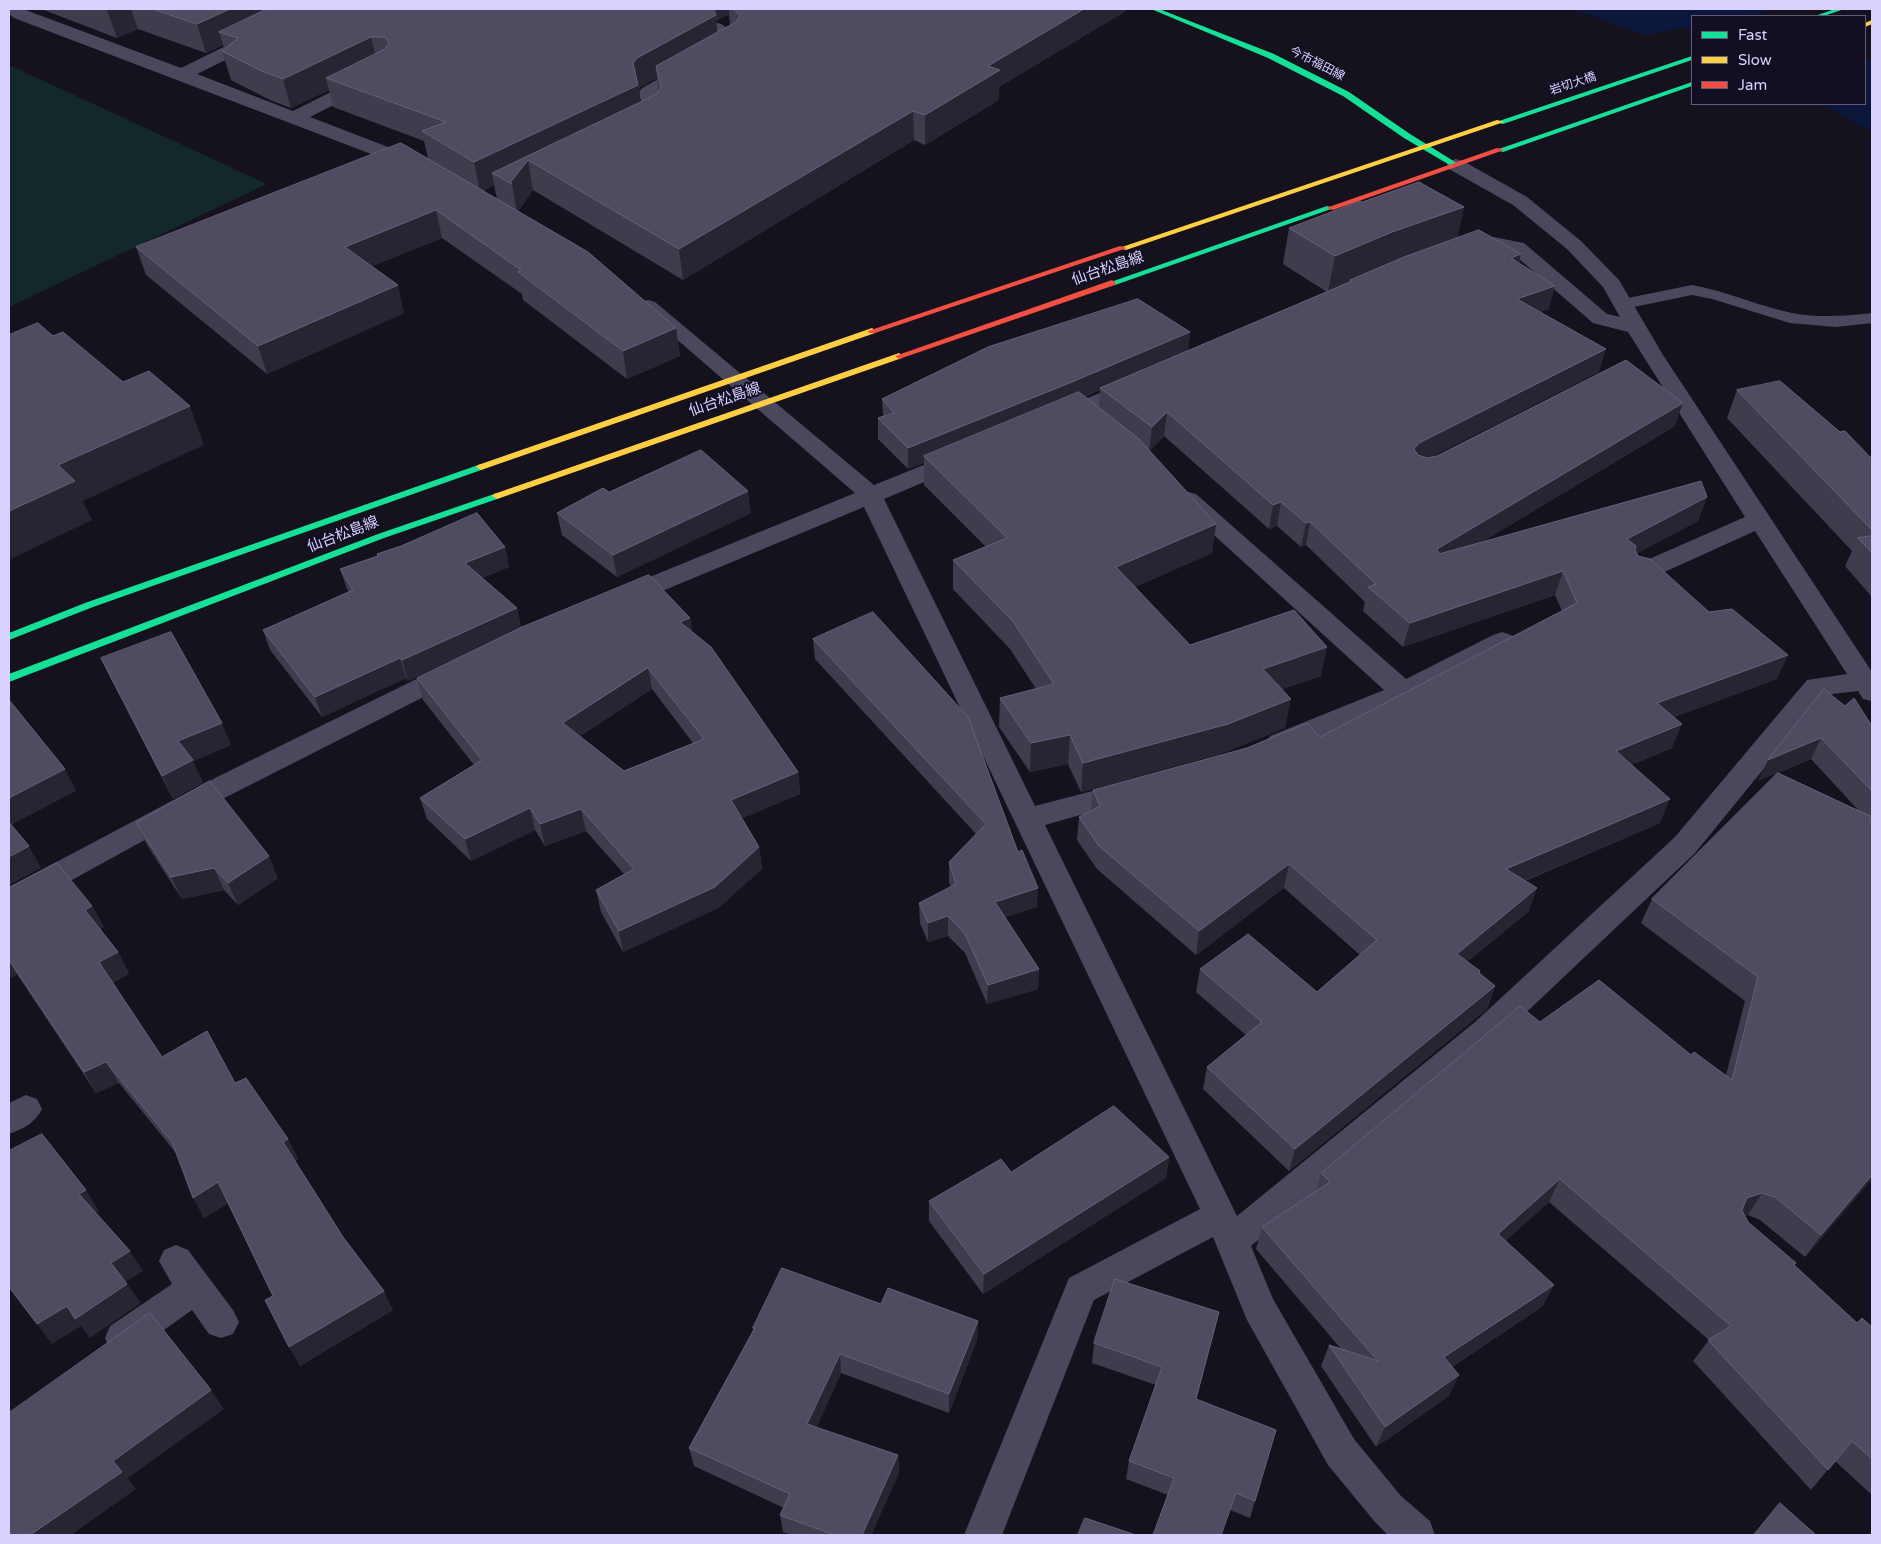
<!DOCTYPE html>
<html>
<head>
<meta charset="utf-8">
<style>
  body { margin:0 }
  #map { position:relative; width:1881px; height:1544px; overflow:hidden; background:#15121d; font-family:"Varela Round",sans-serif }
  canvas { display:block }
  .frame { position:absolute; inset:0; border:10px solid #d9d1fe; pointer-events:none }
  .legend { position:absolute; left:1691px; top:15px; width:175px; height:90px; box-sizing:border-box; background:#130e22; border:1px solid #625c7a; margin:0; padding:6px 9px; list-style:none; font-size:15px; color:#d9d1fe }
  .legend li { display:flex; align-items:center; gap:10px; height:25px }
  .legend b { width:25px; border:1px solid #625c7a }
</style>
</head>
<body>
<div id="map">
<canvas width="1881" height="1544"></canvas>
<div class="frame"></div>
<ul class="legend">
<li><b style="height:6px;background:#16e098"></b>Fast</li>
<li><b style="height:6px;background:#ffcf43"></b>Slow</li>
<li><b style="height:6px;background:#f24e42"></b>Jam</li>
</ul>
</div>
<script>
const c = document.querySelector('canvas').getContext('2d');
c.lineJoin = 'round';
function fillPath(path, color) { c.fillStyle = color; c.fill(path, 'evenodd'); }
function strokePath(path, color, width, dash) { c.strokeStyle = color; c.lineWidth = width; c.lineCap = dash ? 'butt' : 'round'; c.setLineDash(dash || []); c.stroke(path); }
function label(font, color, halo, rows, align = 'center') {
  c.font = font + ' "Varela Round","Noto Sans JP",sans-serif'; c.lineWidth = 4; c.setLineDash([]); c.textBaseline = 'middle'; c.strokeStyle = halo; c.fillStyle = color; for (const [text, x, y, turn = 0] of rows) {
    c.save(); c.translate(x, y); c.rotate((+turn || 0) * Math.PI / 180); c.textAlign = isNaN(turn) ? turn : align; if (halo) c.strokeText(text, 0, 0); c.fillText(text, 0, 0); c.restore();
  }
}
fillPath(new Path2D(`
  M9 65 267 184 9 307Z`), '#12282a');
fillPath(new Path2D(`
  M1573 9H1810L1845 16H1692V31L1685 28 1645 35Z
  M1865 57 1872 61V132L1821 104H1865Z`), '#0b183c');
fillPath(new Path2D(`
  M1774 9H1822L1846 14 1848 16H1752Z`), '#15121d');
fillPath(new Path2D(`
  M1692 285C1727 291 1758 306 1792 313 1818 318 1845 316 1872 313V323L1836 327 1790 323 1712 299 1692 295 1624 309 1618 308 1615 304 1618 300Z`), '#4b485e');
fillPath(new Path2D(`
  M9 9H23L181 68 270 24 310 9H333L331 13 282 32 197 74 293 111 359 78 365 77 371 78 374 82 371 86 310 117 422 160 424 164 422 168 415 170 408 168 14 18 9 14Z
  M718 23C728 25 734 37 740 45L737 49 657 94 663 118C657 127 643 131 632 129L630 125 632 121 644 116 639 92 642 88 721 44 709 28 712 24Z
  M1456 159 1463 161 1527 197 1581 241 1619 280 1663 355 1872 672V701L1863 699 1858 691 1824 695 1695 853 1497 1040 1251 1246 1273 1299 1354 1439 1401 1496 1430 1521 1435 1535H1388L1375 1522 1328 1465 1247 1320 1213 1237 1094 1300 1002 1535H964L1069 1278 1200 1209 864 507 631 604 622 606 613 604 609 598 613 592 855 493 638 306 641 302 648 300 655 302 874 485 951 454 959 452 967 454 971 459 967 464 884 499 1035 806 1127 782 1137 785 1141 792 1137 799 1045 825 1237 1216 1475 1022 1675 837 1807 680 1847 674 1755 531 1649 579 1640 581 1631 579 1628 573 1631 567 1745 517 1628 332 1593 323 1511 252 1484 247 1469 252 1462 250 1459 246 1462 242 1483 235 1524 243 1607 314 1620 317 1603 287 1567 249 1513 205 1449 169 1447 165 1449 161Z
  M1134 379 1142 381 1145 386 1142 391 1067 423 1059 425 1051 423 1048 418 1051 413Z
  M1188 492 1196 494 1406 679 1493 635 1502 632 1511 635 1515 641 1511 647 1412 699 1290 750 1280 753 1270 750 1266 743 1270 736 1384 690 1180 504 1176 499 1180 494Z
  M452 663 461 666 465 672 461 678 183 819 19 909 9 912V887L219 776 443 666Z
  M26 1095 37 1099 42 1109C35 1123 23 1129 9 1134V1103Z
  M176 1245 188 1250 233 1310 239 1322 233 1334 221 1338 209 1334 192 1310 136 1350 123 1355 110 1350 105 1338 110 1326 172 1284 159 1261 164 1250Z`), '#4b485e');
fillPath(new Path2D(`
  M1151 9H1159L1274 54 1349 92 1410 134 1460 165 1453 167 1404 138 1343 96 1268 58Z
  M1835 9H1844L1824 16H1815Z
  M1692 56V60L1503 124 1496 122Z
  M1692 82V86L1503 152 1496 150Z
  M1327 206 1334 208 1115 285H1109L1108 283Z
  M481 464 484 465V469L93 607 9 640V633L85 603Z
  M497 493 500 494 502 496 500 498 384 538 9 682V674L378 534Z`), '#16e098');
fillPath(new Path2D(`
  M1872 20V24L1865 27V23Z
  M1497 120 1504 122 1126 250 1119 248Z
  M872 328 876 331 875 333 484 469 481 470 476 467 478 465Z
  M899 353 903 356 902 358 500 498 497 499 492 496 494 494Z`), '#ffcf43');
fillPath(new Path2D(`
  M1497 148 1504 150 1333 210 1326 208Z
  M1120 246 1127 248 875 333H869L868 331Z
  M1112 280 1116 283 1115 285 902 358 899 359 895 356Z`), '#f24e42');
fillPath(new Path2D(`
  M41 9H1126V11L999 87V100L925 145 914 140 683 280 533 190 518 211 676 328 680 356 627 379 523 300 522 294 442 238 372 266 404 313 267 374 146 275 136 247 428 158 424 141 333 107 329 90 291 108 270 100 231 80 222 51 224 49 223 45 206 53 138 29 117 38ZM729 14 730 25 717 32 716 20H717ZM657 78 659 92 657 94 640 102 639 90 640 87ZM494 185 497 199 483 191Z
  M1362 202 1464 207 1457 238 1521 254 1519 263 1549 309 1540 312 1599 372 1431 457 1675 426 1480 543 1707 497 1698 521 1637 553 1638 556 1777 679 1674 717 1672 748 1631 765 1660 823 1525 881 1529 911 1467 962 1480 971V973L1495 986 1487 1009 1289 1171 1203 1089 1207 1067 1246 1035 1196 992 1200 969 1317 992 1360 955 1284 888 1196 955 1097 869 1077 840 1079 817 1091 810 1093 790 1320 737 1562 611 1555 595 1403 647 1363 611 1365 602 1306 545 1301 547 1277 526 1269 529 1164 436 1149 451 1216 524 1212 553 1135 587 1190 645 1321 676 1282 689 1285 728 1223 753 1081 792 1068 764 1030 772 999 727 1000 698 1036 689 1010 649 953 589V560L986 547 924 485V463L908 469 878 439V418L883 416 882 399 1190 332 1188 351 1327 292 1283 264 1289 228ZM1100 390 1099 408 1085 397Z
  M1737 390 1872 459V597L1845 566 1852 551 1727 418Z
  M609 492 751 513 617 577 562 535 557 513Z
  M505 547 509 567 482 578 517 608 521 627 690 618 692 632 798 772 800 794 742 818 759 847 762 869 718 908 623 952 601 912 596 890 624 874 586 831 545 846 535 830 471 861 427 819 420 798 474 765 423 700 417 678 493 641 408 681 406 678 322 717 270 650 263 630 349 592 347 589 340 569 377 556V554ZM652 689 693 743 624 771 580 736Z
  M873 612 1037 907 1005 917 1039 969 1038 989 987 1004 965 953 948 936 928 942 920 923 919 903 951 887 949 882V862L976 834 815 659 813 639Z
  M101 658 231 745 193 761 203 783 173 799 112 681Z
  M1845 706 1872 726V1179L1805 1257 1760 1220 1748 1215 1745 1216 1748 1222 1857 1323 1872 1327V1495L1835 1461 1811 1490 1693 1361 1709 1340 1549 1202 1505 1241 1543 1306 1452 1367 1449 1396 1376 1447 1321 1366 1329 1345 1342 1350 1256 1249 1262 1227 1316 1191 1321 1173 1540 1022 1691 1055 1726 1075 1745 1001 1641 923 1652 899 1777 773 1758 781ZM1811 759 1859 811 1778 773Z
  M136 823 278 878 238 905 224 890 182 899 147 845Z
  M9 888 92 906 104 927 100 929 118 952 129 974 112 983 162 1057 235 1083 288 1139 298 1159 295 1161 343 1237 393 1310 300 1366 273 1296 228 1203 204 1218 176 1153 119 1083 96 1093 17 974 9 979Z
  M1169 1157 1166 1178 983 1294 929 1221V1201L1011 1172Z
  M881 1304 978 1321 977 1340 949 1413 841 1373 816 1428 898 1455 899 1473 871 1535H792L783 1532 780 1515 784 1508 694 1466 689 1448 753 1330V1328Z
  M1219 1312 1196 1399 1255 1501 1250 1518 1230 1510 1168 1495 1126 1479 1129 1461 1156 1385 1092 1363 1094 1343Z
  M1780 1503 1816 1535H1753Z`), '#403b4d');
fillPath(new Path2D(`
  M109 9H131L138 29 117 38 107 10Z
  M230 9H305L219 32 223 45 206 53 197 24Z
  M716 9H729V14L717 20Z
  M1084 9H1126V11L999 87V100L925 145V115L988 66Z
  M716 15 718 43 656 66 657 78 640 87 639 90 642 115 528 160 533 190 517 212 512 184 492 173 494 185 480 192 474 162 633 63 637 58Z
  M371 37 378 66 326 78 329 90 291 108 283 79Z
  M913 111 914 140 683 280 679 249Z
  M1464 207 1456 243 1352 281 1350 280V283L1328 292 1335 256 1392 232Z
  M436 210 442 238 353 274 345 247Z
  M1521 254 1515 277 1511 258Z
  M398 285 404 313 267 374 258 346Z
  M1555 286 1549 309 1510 322 1517 299Z
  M676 328 680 356 627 379 623 351Z
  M1190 332 1188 353 1100 388V390L1070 403 924 456V463L908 469V448Z
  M1606 349 1599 372 1413 466 1414 449 1419 443Z
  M1683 403 1675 426 1431 573 1437 549Z
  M190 406 204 445 83 501 92 520 9 560V511L58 465Z
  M1167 412 1164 436 1149 451 1152 427Z
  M748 491 751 513 617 577 613 555Z
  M1707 497 1698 521 1619 563 1627 539Z
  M1281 502 1277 526 1269 529 1273 505Z
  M1310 522 1306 545 1301 547 1306 523Z
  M1216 524 1212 553 1114 596 1116 567Z
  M505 547 509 567 470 583 465 563Z
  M1563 571 1555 595 1403 647 1410 623Z
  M517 608 521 628 408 681 402 660Z
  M690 618 693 640 680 622Z
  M1327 647 1321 676 1258 698 1263 669Z
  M1788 655 1777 679 1647 727 1657 703Z
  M400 658 406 678 322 717 315 697Z
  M648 668 652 689 567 745 563 723Z
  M1291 699 1285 728 1223 753 1081 792 1083 763Z
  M222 723 231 745 193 761 203 783 173 799 162 776 178 741Z
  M1682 724 1672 748 1606 775 1616 751Z
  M1070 735 1068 764 1030 772 1031 743Z
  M1821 738 1811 759 1758 781 1768 760Z
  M65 769 76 791 9 826V798Z
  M798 772 800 794 734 822 731 800Z
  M1670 799 1660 823 1497 892 1506 869Z
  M530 808 535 830 471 861 465 839Z
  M581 809 586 831 545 846 540 824Z
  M29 846 41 868 9 885V857Z
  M759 847 762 869 718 908 623 952 619 931Z
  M269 856 278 878 238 905 228 883Z
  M1289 864 1284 888 1196 955 1199 931Z
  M214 868 224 890 182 899 171 877Z
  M1038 888 1037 907 994 921 995 902Z
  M1537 888 1529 911 1449 977 1457 954Z
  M92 906 104 927 97 931 85 910Z
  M948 916V936L928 942V923Z
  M118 952 129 974 110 983 99 962Z
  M9 960 17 974 9 979Z
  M1039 969 1038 989 987 1004 988 985Z
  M1495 986 1487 1009 1289 1171 1295 1149Z
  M106 1062 119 1083 96 1093 84 1072Z
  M288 1139 298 1159 293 1162 283 1142Z
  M1169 1157 1166 1178 983 1294 984 1274Z
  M1872 1175V1179L1805 1257 1821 1235Z
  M1560 1179 1549 1202 1488 1256 1498 1234Z
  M218 1182 230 1202 204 1218 193 1198Z
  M86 1190 99 1211 92 1214 79 1194Z
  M1762 1193 1748 1215 1733 1220 1747 1198Z
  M130 1251 143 1271 124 1283 111 1263Z
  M127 1284 141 1303 90 1338 81 1326 52 1344 37 1324 67 1306Z
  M1554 1285 1543 1306 1435 1378 1444 1357Z
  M384 1291 393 1310 300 1366 289 1347Z
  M978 1321 977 1340 949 1413V1394Z
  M840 1354 841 1373 810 1443 807 1424Z
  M1459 1375 1449 1396 1376 1447 1385 1427Z
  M211 1390 224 1409 128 1478 136 1489 71 1535H30L113 1461Z
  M898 1455 899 1473 871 1535H862Z
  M1236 1493 1222 1535H1221Z`), '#282432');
const building = new Path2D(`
  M153 9H230L197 24Z
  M267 9H711L716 15 637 58 633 63 638 85 474 162 422 131 446 122 326 78 385 49 389 43 385 37H371L283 79 262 71 222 51 238 38 219 32Z
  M734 9H1084L988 66 1000 70 925 115 913 111 679 249 528 160 510 183 512 184 492 173 657 94 661 88 656 66 736 22 740 16Z
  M401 143 588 252 676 328 623 351 518 272 521 270 436 210 345 247 398 285 258 346 136 247Z
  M1419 182 1464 207 1392 232 1335 256 1289 228 1360 201 1362 202Z
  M1479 230 1521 254 1511 258 1555 286 1517 299 1606 349 1419 443 1414 449 1418 455 1427 458 1437 456 1626 360 1683 403 1437 549 1439 554 1701 481 1707 497 1627 539 1636 546 1635 550 1638 556 1650 559 1709 612 1732 609 1788 655 1657 703 1682 724 1616 751 1670 799 1506 869 1537 888 1457 954 1480 971 1479 973 1495 986 1295 1149 1207 1067 1262 1022 1200 969 1248 934 1317 992 1377 940 1289 864 1199 931 1099 846 1079 817 1100 806 1093 790 1247 748 1307 723 1320 737 1577 603 1563 571 1410 623 1368 587 1376 584 1310 522 1306 523 1281 502 1273 505 1167 412 1152 427 1100 388 1352 281 1350 280 1404 257Z
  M1138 299 1190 332 1072 382 908 448 878 418 894 413 882 399 988 347Z
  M38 323 53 336 63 332 123 382 149 371 190 406 58 465 75 481 9 511V335Z
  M1780 381 1840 432 1845 431 1872 459V530L1737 390Z
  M1079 392 1139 439 1216 524 1116 567 1190 645 1294 610 1327 647 1263 669 1291 699 1228 724 1083 763 1070 735 1031 743 1000 698 1054 684 1012 620 953 560 1007 538 924 456Z
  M701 450 748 491 613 555 557 513 603 488 609 492Z
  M477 513 505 547 465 563 517 608 402 660 400 658 315 697 263 630 353 590 340 569 378 556 377 554 401 546Z
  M1872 536V553L1858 538Z
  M649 575 690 618 680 622 711 647 798 772 731 800 759 847 715 887 619 931 596 890 634 869 581 809 540 824 530 808 465 839 420 798 482 760 417 678 522 627ZM648 668 704 739 624 771 563 723Z
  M873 612 968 717 1018 852 1022 850 1038 888 995 902 1039 969 988 985 965 934 948 916 928 923 919 903 956 884 949 862 986 824 813 639Z
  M171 632 222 723 178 741 193 760 162 776 101 658Z
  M1824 689 1845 706 1854 698 1872 726V791L1821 738 1768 760Z
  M10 701 65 769 9 798V702Z
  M1778 773 1872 817V1175L1821 1235 1775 1197 1762 1193 1747 1198 1742 1210 1748 1222 1796 1263 1794 1265 1857 1323 1862 1318 1872 1327V1459L1852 1441 1828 1470 1708 1340 1731 1326 1560 1179 1498 1234 1554 1285 1444 1357 1459 1375 1385 1427 1329 1345 1378 1361 1262 1227 1330 1182 1321 1173 1520 1006 1540 1022 1599 980 1691 1055 1694 1052 1732 1080 1758 977 1652 899Z
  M210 781 269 856 228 883 214 868 171 877 136 823Z
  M9 822 29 846 9 857Z
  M57 863 92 906 85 910 118 952 99 962 162 1057 207 1031 235 1083 246 1078 288 1139 283 1142 343 1237 384 1291 289 1347 265 1300 273 1296 218 1182 193 1198 172 1142 106 1062 84 1072 9 960V888Z
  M1114 1106 1169 1157 984 1274 929 1201 1001 1159 1011 1172Z
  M42 1134 86 1190 79 1194 130 1251 111 1263 127 1284 75 1319 67 1306 37 1324 9 1287V1151Z
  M782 1268 881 1304 888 1288 978 1321 949 1394 840 1354 807 1424 898 1455 862 1535H834L780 1515 790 1494 689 1448 755 1328H753Z
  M1115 1279 1219 1312 1196 1399 1276 1430 1255 1501 1236 1493 1221 1535H1153L1174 1478 1129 1461 1162 1367 1094 1343Z
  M150 1313 211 1390 113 1461 122 1472 30 1535H9V1413Z
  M1780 1503 1816 1535H1754Z
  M1085 1518 1136 1535H1078Z`);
fillPath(building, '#504b60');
strokePath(building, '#666079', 1);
label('12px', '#d9d1fe', '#130e22', [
  ["今市福田線",1317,64,27],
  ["岩切大橋",1573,84,-18]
]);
label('15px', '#d9d1fe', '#130e22', [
  ["仙台松島線",1108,269,-19],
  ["仙台松島線",725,400,-19],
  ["仙台松島線",343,535,-21]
]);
</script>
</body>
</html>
